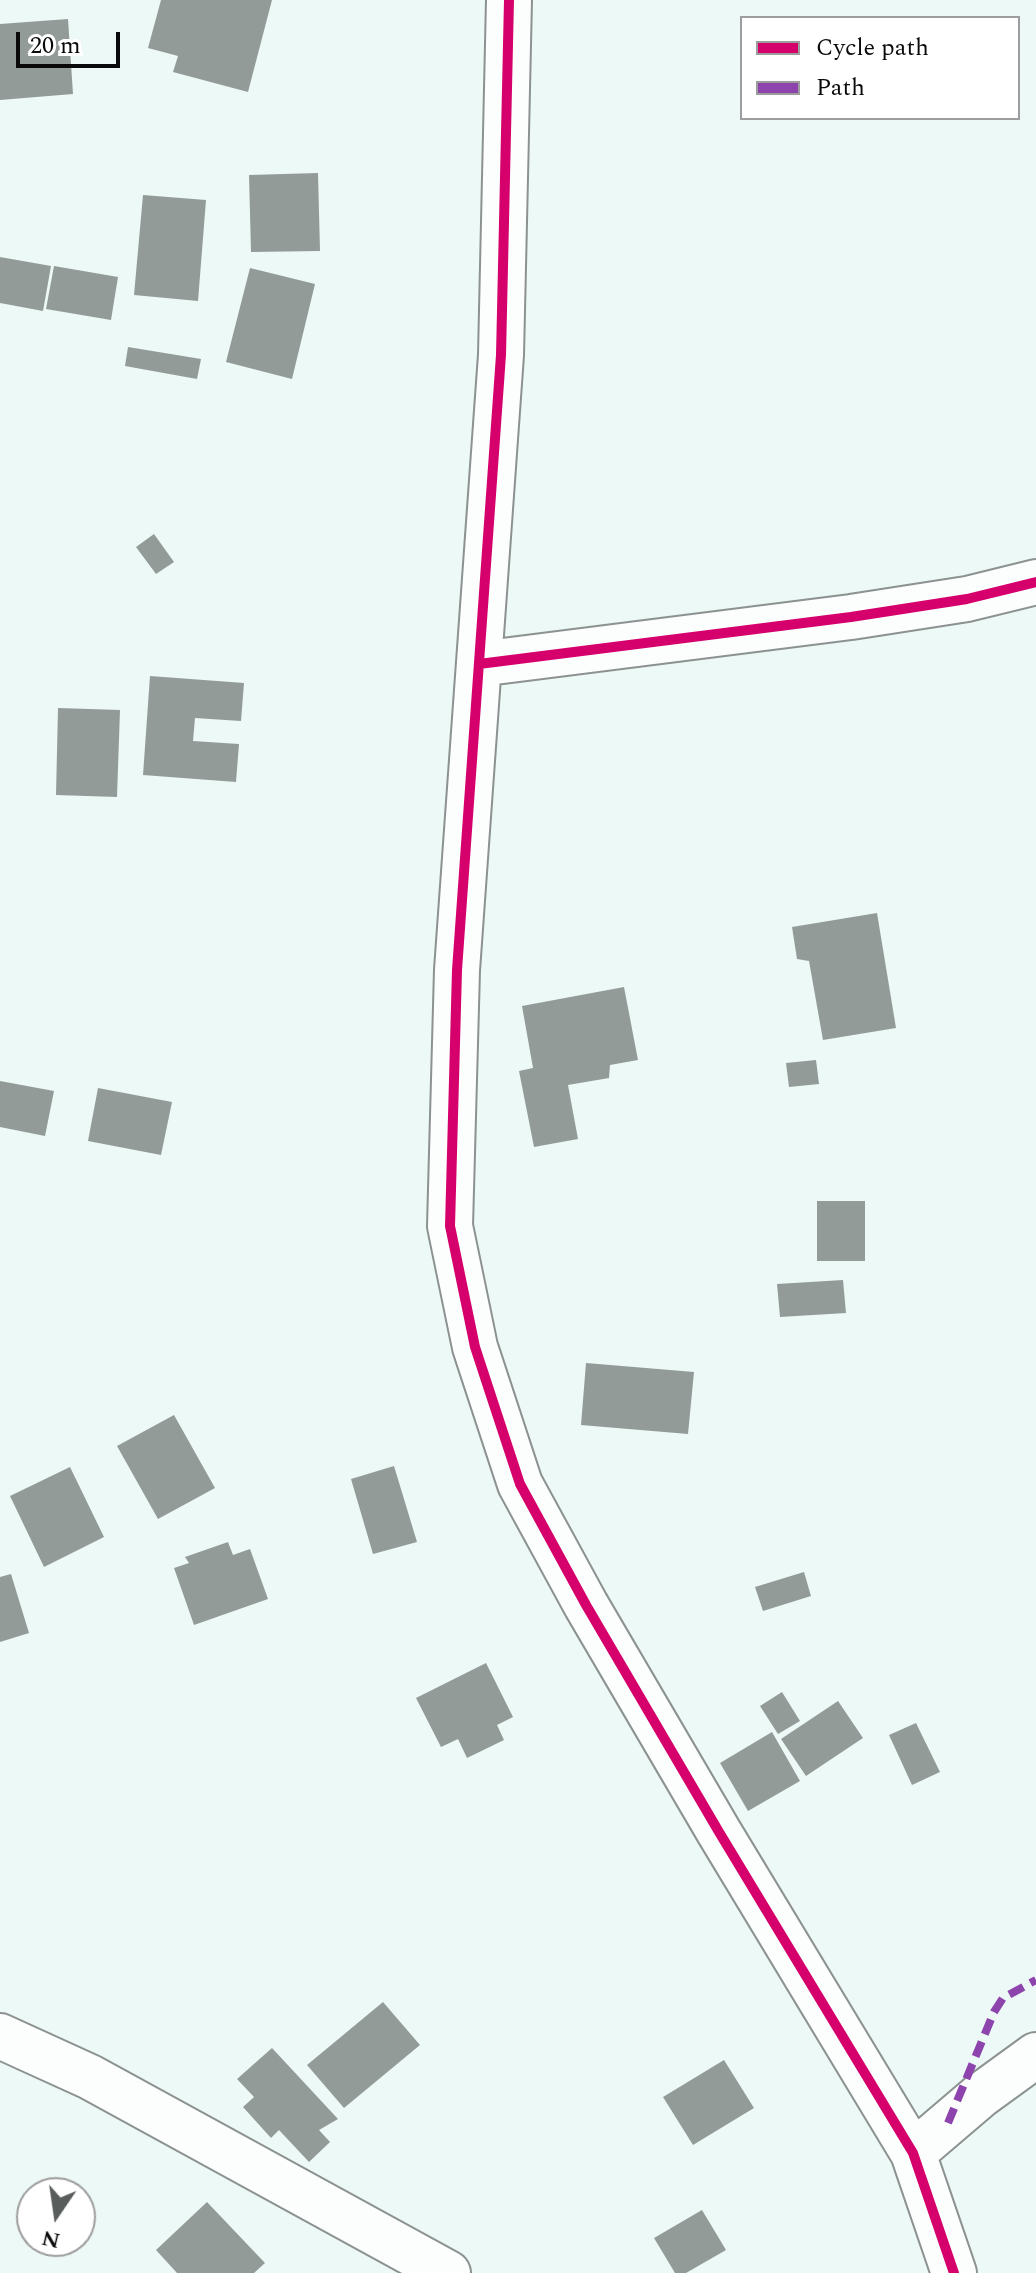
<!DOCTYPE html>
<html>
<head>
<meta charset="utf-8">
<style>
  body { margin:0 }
  #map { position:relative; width:1036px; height:2273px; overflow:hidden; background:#ecf9f6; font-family:Spectral,serif }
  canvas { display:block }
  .legend { position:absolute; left:740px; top:16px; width:280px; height:104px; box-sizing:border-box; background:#fff; border:2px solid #9d9d9d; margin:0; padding:10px 14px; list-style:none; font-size:24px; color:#0a0a0a }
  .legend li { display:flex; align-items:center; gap:16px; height:40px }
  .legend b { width:40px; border:2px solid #9d9d9d }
  .north { position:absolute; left:16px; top:2177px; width:80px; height:80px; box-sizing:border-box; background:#fff; border:2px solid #9d9d9d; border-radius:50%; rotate:193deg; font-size:22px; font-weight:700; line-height:32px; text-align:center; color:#0a0a0a }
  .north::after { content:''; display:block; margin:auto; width:28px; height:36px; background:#595e5d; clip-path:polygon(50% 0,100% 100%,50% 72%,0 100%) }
  .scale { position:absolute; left:16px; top:32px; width:104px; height:36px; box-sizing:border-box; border:4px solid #0a0a0a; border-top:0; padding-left:10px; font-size:24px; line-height:28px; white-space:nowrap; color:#0a0a0a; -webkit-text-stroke:6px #fff; paint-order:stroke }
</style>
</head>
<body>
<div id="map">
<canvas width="1036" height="2273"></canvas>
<ul class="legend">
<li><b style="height:10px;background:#d6006c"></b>Cycle path</li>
<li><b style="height:10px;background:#8e44ad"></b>Path</li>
</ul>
<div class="north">N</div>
<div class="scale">20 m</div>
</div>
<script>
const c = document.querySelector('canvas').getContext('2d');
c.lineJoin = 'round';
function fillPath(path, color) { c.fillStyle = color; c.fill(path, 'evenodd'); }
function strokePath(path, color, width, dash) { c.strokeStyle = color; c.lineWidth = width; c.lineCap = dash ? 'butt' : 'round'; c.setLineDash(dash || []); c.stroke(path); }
fillPath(new Path2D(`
  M161 0H272L248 92 173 72 178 56 148 48Z
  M68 19 73 94 0 100V24Z
  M318 173 320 251 251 252 249 175Z
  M143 195 206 200 198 301 134 295Z
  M0 257 51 266 43 311 0 303Z
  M54 266 118 277 111 320 46 309Z
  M250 268 315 284 292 379 226 362Z
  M128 347 201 359 197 379 125 366Z
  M154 534 174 562 156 574 136 547Z
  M150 676 244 683 241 721 195 718 193 741 239 744 236 782 143 775Z
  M58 708 120 710 117 797 56 795Z
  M877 913 896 1028 823 1040 809 961 797 959 792 927Z
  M624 987 638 1060 610 1065 609 1078 568 1085 578 1139 534 1147 519 1071 533 1068 522 1006Z
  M816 1060 819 1084 789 1087 786 1063Z
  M0 1081 54 1091 45 1136 0 1127Z
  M98 1088 172 1102 161 1155 88 1141Z
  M817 1201H865V1261H817Z
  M843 1280 846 1313 780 1317 777 1284Z
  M586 1363 694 1372 688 1434 581 1425Z
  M174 1415 215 1488 158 1519 117 1446Z
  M394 1466 417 1542 373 1554 351 1479Z
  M70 1467 104 1537 44 1567 10 1496Z
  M228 1542 233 1555 250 1549 268 1599 194 1625 174 1568 189 1563 185 1557Z
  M804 1572 811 1596 763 1611 755 1587Z
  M11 1574 29 1633 0 1642V1577Z
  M486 1663 513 1717 497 1725 504 1740 467 1758 458 1739 441 1747 416 1698Z
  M782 1692 800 1721 778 1734 760 1706Z
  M838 1701 863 1738 806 1776 781 1739Z
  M916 1723 940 1772 912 1785 889 1735Z
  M772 1732 800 1781 748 1811 720 1763Z
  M383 2002 420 2045 344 2108 307 2065Z
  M272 2048 338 2119 319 2130 330 2142 309 2162 279 2130 271 2138 243 2107 254 2097 237 2079Z
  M724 2060 754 2108 693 2145 663 2097Z
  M207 2202 265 2263 254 2273H177L156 2250Z
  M702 2210 726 2250 686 2273H675L654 2238Z`), '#939b98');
const minor = new Path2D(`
  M509 0 501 355 457 970 450 1226 475 1347 520 1484 586 1605 719 1832 913 2153 954 2273
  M479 664 851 617 967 599 1036 582
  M0 2036 90 2077 448 2273
  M913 2153 981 2095 1036 2055`);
strokePath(minor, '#8c9290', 48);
strokePath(minor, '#fcfefe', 44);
strokePath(new Path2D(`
  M948 2123 994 2012 1003 1998 1036 1980`), '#8e44ad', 8, [16, 8]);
strokePath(new Path2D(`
  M509 0 501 355 457 970 450 1226 475 1347 520 1484 586 1605 719 1832 913 2153 954 2273
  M479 664 851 617 967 599 1036 582`), '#d6006c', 10);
</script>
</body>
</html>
